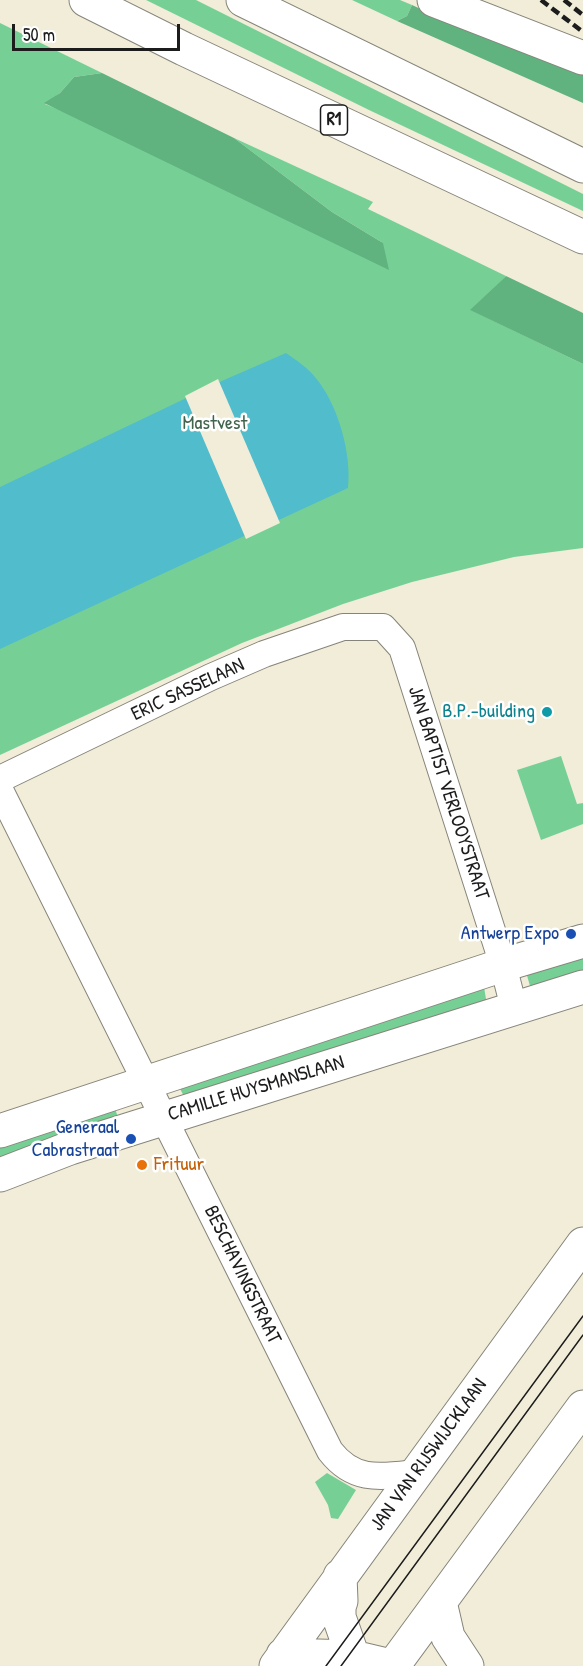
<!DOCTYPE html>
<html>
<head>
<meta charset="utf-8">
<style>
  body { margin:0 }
  #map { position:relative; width:583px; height:1666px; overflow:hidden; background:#f1edd8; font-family:"Patrick Hand",sans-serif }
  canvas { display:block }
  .scale { position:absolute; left:12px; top:24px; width:168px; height:27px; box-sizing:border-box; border:3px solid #1c1c1c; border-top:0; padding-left:8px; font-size:18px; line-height:21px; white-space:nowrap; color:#1c1c1c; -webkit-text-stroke:4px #fff; paint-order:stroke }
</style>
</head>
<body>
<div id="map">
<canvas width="583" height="1666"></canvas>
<div class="scale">50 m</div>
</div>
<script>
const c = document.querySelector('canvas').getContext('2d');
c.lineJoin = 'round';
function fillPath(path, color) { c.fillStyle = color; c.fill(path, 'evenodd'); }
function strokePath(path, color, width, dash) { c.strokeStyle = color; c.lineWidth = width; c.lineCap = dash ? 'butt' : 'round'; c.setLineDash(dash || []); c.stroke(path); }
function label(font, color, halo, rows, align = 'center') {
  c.font = font + ' "Patrick Hand",sans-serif'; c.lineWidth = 5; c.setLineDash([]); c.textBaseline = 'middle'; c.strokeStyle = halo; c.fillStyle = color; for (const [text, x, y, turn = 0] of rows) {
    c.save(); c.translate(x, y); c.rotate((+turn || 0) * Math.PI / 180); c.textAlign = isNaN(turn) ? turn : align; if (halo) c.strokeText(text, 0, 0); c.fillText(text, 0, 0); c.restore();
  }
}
fillPath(new Path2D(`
  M146 0H196L583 194V211L369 110Z
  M352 0H400L412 5 407 16 397 21Z
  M0 23 102 73 74 77 60 93 45 104 383 243 332 212 234 138 373 202 368 209 506 276 471 310 583 364V548L514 557 412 582 343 604 242 643 0 755Z
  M561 756 577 804 583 803V824L541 840 517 770Z
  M583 955V970L530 986 526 972Z
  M484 987 487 1005 187 1102 178 1085Z
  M114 1105 120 1124 0 1163V1142Z
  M327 1473 356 1490 338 1519 331 1518 328 1505 315 1482Z`), '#76d096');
fillPath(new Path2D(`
  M412 5 453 24 583 75V103L397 21 407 16Z
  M102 73 234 138 332 212 383 243 389 270 44 103 60 93 74 77Z
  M506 276 583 313V364L470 310Z`), '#60b27f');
fillPath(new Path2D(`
  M286 353C296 360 308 368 315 377 338 404 352 454 348 488L0 649V487L224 380Z`), '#51bccc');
fillPath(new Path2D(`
  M218 379 280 523 246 539 185 396Z`), '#f1edd8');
const street = new Path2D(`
  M0 779 211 677 264 654 343 627H383L402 648 503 965 514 1008
  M0 790 330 1451C354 1482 380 1477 415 1473`);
const secondary = new Path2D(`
  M0 1131 503 965 583 941
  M0 1175 70 1148 583 987
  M340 1576 341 1601 339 1607V1617L353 1657 360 1666
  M440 1602 448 1637 467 1666
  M283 1655 353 1657 391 1666
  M276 1666 583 1244
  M393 1666 583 1407`);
const highway = new Path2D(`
  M86 0 184 49 583 237
  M243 0 583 166
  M434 0 583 58`);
strokePath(street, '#86847a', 28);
strokePath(secondary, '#86847a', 35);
strokePath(highway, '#86847a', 35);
strokePath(street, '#fff', 26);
strokePath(secondary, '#fff', 33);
strokePath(highway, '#fff', 33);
strokePath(new Path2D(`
  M326 1666 583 1316
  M341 1666 583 1335`), '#1c1c1c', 1.5);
strokePath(new Path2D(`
  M541 0 583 32
  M564 0 583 15`), '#1c1c1c', 4.5, [9, 4.5]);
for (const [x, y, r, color] of [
  [547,712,6,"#0f9aa8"],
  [571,934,6,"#1a4fb4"],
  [131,1139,6,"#1a4fb4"],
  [142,1165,6,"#e8710a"]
]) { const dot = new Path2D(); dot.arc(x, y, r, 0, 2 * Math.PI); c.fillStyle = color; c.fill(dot); strokePath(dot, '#fff', 2); }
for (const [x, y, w] of [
  [334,120,27]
]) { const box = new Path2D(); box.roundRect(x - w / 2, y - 15, w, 30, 4.5); c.fillStyle = '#fff'; c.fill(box); strokePath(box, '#1c1c1c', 1.5); }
label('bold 18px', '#1c1c1c', null, [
  ["R1",334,120]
]);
label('20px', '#40644d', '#fff', [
  ["Mastvest",215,424]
]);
label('20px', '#1c1c1c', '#fff', [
  ["ERIC SASSELAAN",188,690,-25],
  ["JAN BAPTIST VERLOOYSTRAAT",448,793,72],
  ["CAMILLE HUYSMANSLAAN",256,1089,-17],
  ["BESCHAVINGSTRAAT",242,1275,64],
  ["JAN VAN RIJSWIJCKLAAN",429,1455,-54]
]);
label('20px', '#0d838f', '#fff', [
  ["B.P.-building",535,712]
], 'right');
label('20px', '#164399', '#fff', [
  ["Antwerp Expo",559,934],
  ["Generaal",119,1128],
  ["Cabrastraat",119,1151]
], 'right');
label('20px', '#c56008', '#fff', [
  ["Frituur",154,1165]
], 'left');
</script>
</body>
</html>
